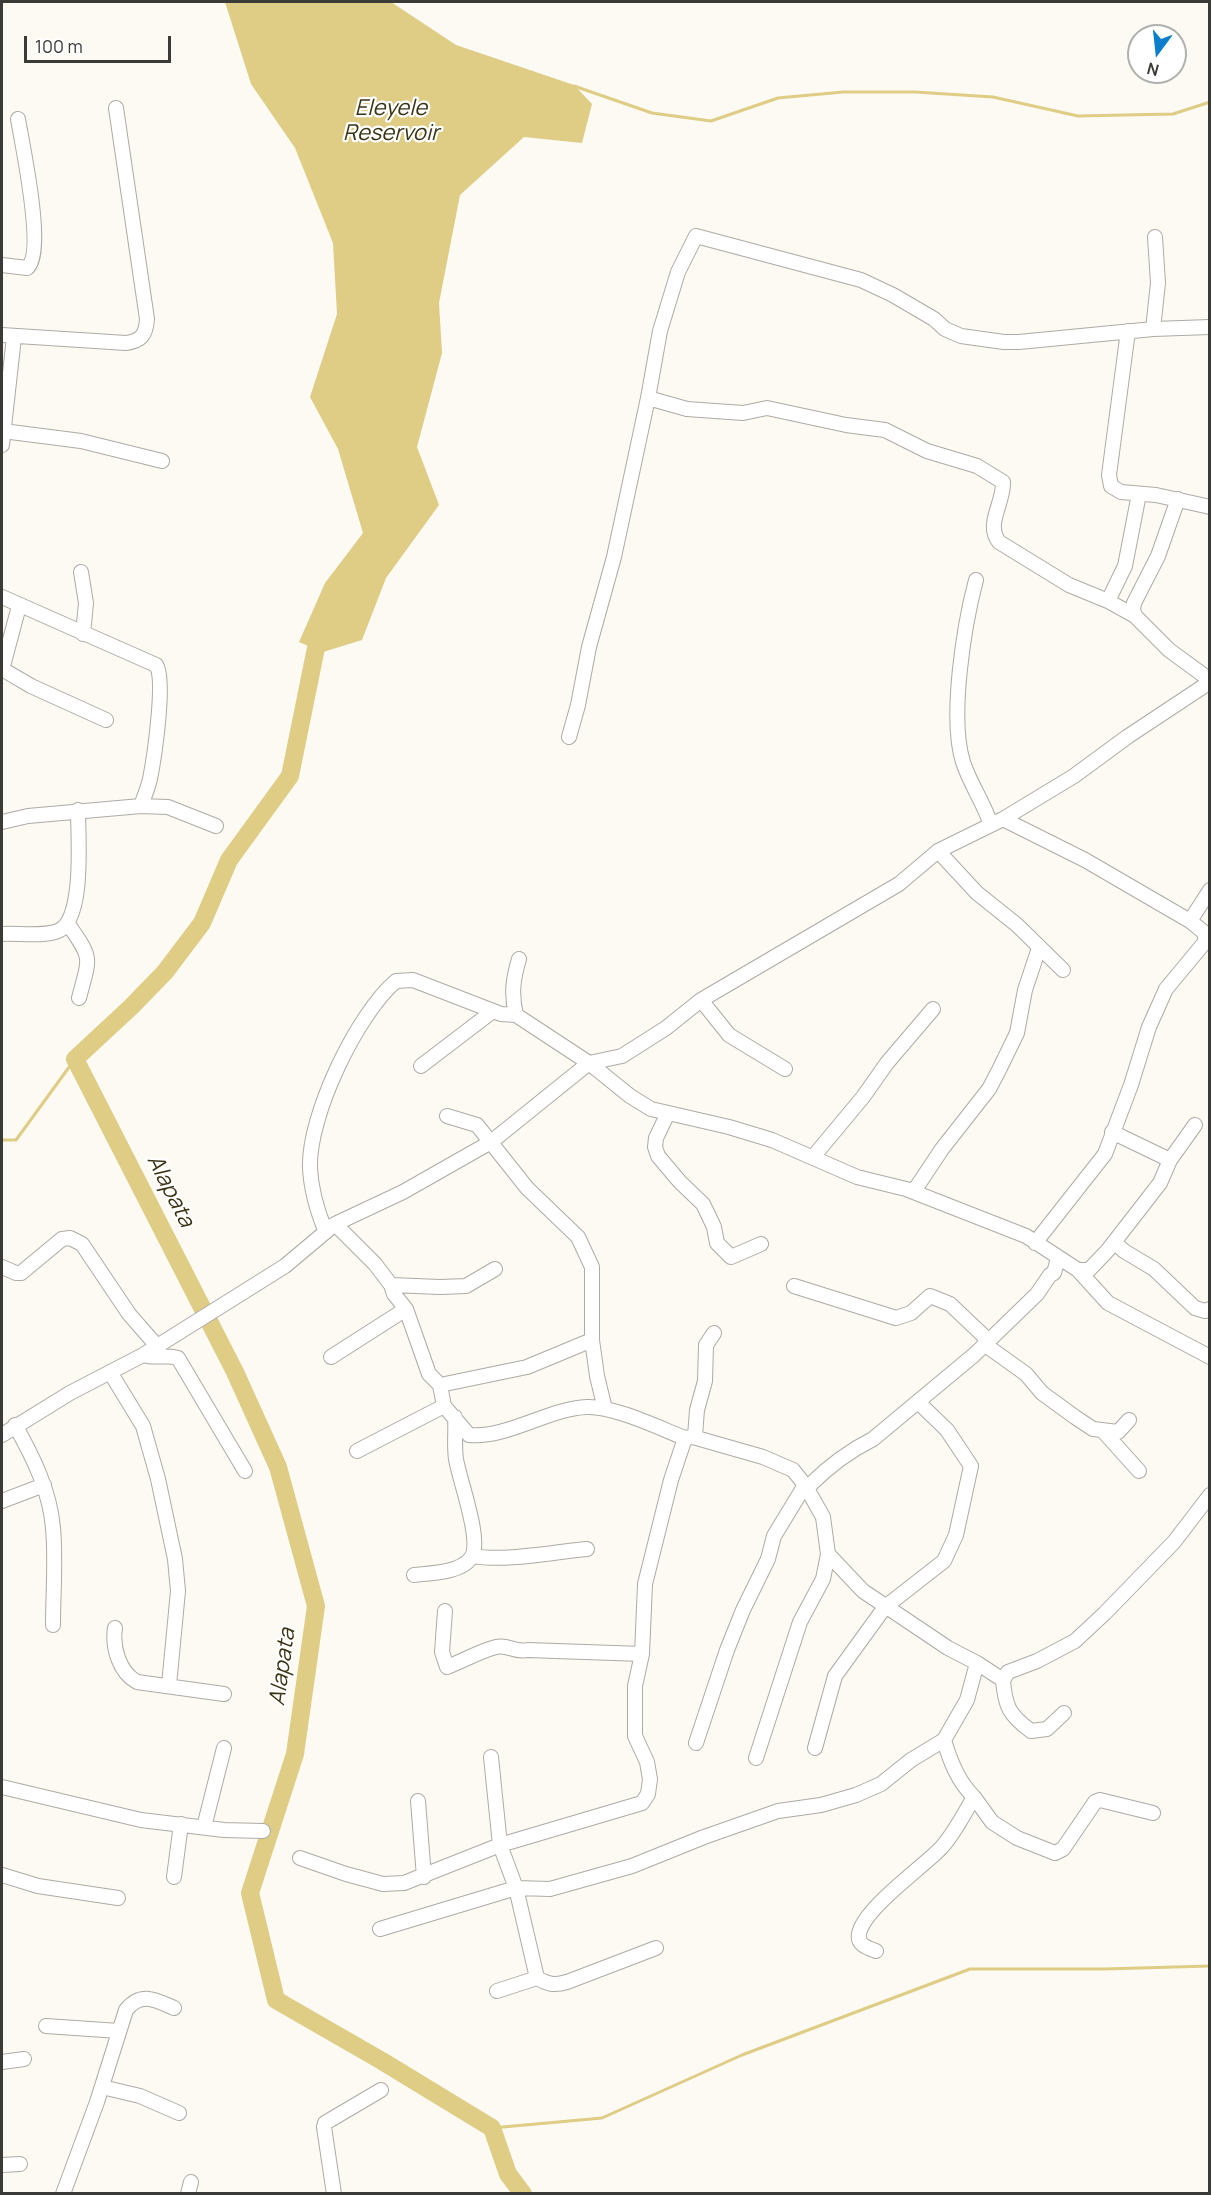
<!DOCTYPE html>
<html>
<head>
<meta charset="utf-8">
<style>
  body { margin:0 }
  #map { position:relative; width:1211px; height:2195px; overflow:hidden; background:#fcfaf3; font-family:Manrope,sans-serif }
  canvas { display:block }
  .frame { position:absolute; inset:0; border:3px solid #3a3a37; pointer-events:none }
  .north { position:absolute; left:1127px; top:24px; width:60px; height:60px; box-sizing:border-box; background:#fff; border:2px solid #b0b0af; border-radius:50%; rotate:195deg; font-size:16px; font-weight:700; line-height:24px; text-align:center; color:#3a3a37 }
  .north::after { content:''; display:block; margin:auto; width:21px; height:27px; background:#0b7fc9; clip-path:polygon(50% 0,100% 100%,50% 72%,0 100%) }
  .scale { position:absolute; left:24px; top:36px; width:147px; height:27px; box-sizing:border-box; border:3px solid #3a3a37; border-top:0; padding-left:8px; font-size:18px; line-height:21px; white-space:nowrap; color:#3a3a37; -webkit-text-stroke:4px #fff; paint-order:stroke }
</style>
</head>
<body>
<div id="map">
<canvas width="1211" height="2195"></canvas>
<div class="frame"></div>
<div class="north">N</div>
<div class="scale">100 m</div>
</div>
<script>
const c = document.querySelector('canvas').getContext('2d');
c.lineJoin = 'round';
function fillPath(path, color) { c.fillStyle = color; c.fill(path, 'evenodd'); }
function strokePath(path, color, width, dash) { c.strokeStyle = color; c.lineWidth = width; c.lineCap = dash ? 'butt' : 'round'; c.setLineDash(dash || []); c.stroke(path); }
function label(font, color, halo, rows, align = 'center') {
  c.font = font + ' Manrope,sans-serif'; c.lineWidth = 4.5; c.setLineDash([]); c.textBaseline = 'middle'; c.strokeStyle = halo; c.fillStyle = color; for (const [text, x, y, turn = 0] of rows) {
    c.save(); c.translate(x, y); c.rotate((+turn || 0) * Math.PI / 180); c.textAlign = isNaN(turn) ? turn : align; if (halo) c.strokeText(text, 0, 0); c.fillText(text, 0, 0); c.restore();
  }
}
fillPath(new Path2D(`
  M225 2H391L456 45 574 85 592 104 582 143 524 137 460 195 439 303 442 353 417 447 439 505 386 578 362 640 323 652 299 642 325 583 363 533 338 449 310 397 337 314 333 243 295 148 251 84Z`), '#dfcc85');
strokePath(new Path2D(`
  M574 86 652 113 711 121 778 98 843 92H915L993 97 1078 116 1173 114 1210 102
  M2 1140H16L75 1059
  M492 2128 602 2118 742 2055 970 1969H1104L1210 1966`), '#dfcc85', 3);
strokePath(new Path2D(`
  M326 628 317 643 290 776 229 860 202 923 165 972 131 1007 75 1059 235 1372 278 1467 316 1606 295 1754 250 1893 276 2000 382 2061 492 2128 508 2174 523 2194`), '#dfcc85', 18);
const minor = new Path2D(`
  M2 265 27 268C46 253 22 144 18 119
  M1153 329 1158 283 1155 237
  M1128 331 1109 475 1111 486 1121 492 1156 495 1210 507
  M2 335 126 343C141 341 146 335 147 319L116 108
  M648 398 687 409 743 413 767 408 846 425 885 430 927 451 977 466 1003 482C1004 503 985 524 999 542L1069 585 1108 601 1135 616 1169 650 1210 680
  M3 431 81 441 162 461
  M2 445 14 337
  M81 572 86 603 83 634
  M976 580C964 625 949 718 963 762 970 784 984 803 991 825
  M2 597 156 665C166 679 154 759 150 779 148 788 144 797 141 806L28 816 2 822
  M1108 601 1125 566 1139 494
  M1135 616 1133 610 1134 603 1158 556 1178 499
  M2 669 31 686 106 720
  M2 670 19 606
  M569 737 578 705 589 647 614 557 648 398 660 331 678 272 696 236 861 280 893 295 934 319 945 329 961 336 1004 342H1019L1153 329 1210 327
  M141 806 168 807 216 826
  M1003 819 1085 860 1190 921 1205 933V942L1166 989 1149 1027 1131 1085 1105 1154 1035 1243
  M938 851 977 893 1017 925 1063 970
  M1190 921 1210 890
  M68 924C93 960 90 956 79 998
  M2 934C18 933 42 937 58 931 85 920 78 836 78 810
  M1039 948 1025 990 1017 1033 998 1072 989 1089 942 1149 914 1191 857 1177 772 1140 729 1127 651 1109 630 1096 589 1063 516 1015 501 1014 413 980 396 981C357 1014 308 1116 310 1168 311 1190 317 1210 325 1230L335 1224 375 1264 391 1285 394 1294 406 1309 429 1374 440 1385 444 1406 469 1435C506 1439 550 1408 587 1407 614 1406 659 1428 685 1438L693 1437 763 1457 793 1470 805 1485 823 1517 828 1554 863 1591 948 1648 977 1663 1003 1680 1008 1672 1037 1661 1075 1641 1105 1613 1174 1542 1210 1495
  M701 1000 729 1035 785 1069
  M516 1015C511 994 513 979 519 959
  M421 1066 493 1011
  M668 1113 656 1138 655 1147 658 1156 680 1182 703 1204 714 1227 717 1243 731 1257 761 1244
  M447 1116 477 1125 527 1188 578 1237 592 1267V1340L597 1376 605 1409
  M1112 1132 1170 1160
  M813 1157 863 1097 887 1063 933 1009
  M906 1189 1026 1236 1078 1270 1108 1303 1210 1357
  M1114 1242 1124 1251 1154 1269 1195 1308 1205 1311 1210 1309
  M2 1267 16 1273H21L62 1239 70 1238 82 1244 129 1314 157 1346
  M1078 1270H1089L1108 1250 1160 1183 1170 1160 1195 1125
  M391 1285 440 1287 466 1286 495 1269
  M794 1286 896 1318 911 1313 930 1296 950 1304 988 1340
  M984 1344 1026 1374 1042 1393 1075 1417 1093 1429 1118 1432 1129 1420
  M143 1355C156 1359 167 1354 178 1358L245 1471
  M331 1357 406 1309
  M110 1372 143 1426 158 1479 175 1559 178 1591 169 1685
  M440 1385 527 1367 592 1340
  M15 1425C33 1457 50 1491 53 1528 56 1560 53 1593 53 1625
  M1103 1431 1139 1471
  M2 1435 70 1393 143 1355 285 1266 335 1224 403 1192 491 1142 589 1063 622 1056 666 1028 701 1000 899 884 938 851 1003 819 1074 776 1127 737 1210 682
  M693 1437 695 1436 697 1410 705 1381 706 1345 714 1333
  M357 1451 444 1406
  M2 1501 44 1485
  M473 1556C505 1562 553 1552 587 1549
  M414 1575C431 1573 460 1573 471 1558 483 1542 459 1479 456 1459 454 1446 456 1431 455 1417
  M445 1611 442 1652 447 1667C463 1661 480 1651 496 1647 509 1644 513 1653 528 1650L642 1654
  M115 1628C112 1647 119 1672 137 1682L224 1694
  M1003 1680C1005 1706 1009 1715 1031 1731L1047 1729 1064 1713
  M696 1743 727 1650 743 1610 768 1559 774 1536 805 1485H810C829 1466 849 1451 873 1439L974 1355 1037 1294 1050 1275 1054 1273 1058 1258
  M815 1748 835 1676 885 1607 944 1561 956 1535 971 1466 947 1430 918 1402
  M491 1757 500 1845 516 1888 550 1889 632 1866 704 1837 778 1811 821 1805 856 1795 881 1784 911 1760 944 1740 967 1700 977 1663
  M756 1758 800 1622 823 1579 828 1554
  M2 1787 141 1820 224 1830 263 1831
  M974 1797 992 1822 1017 1838 1055 1853 1063 1849 1095 1802 1100 1800 1153 1813
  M418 1801 424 1877
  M204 1827 224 1748
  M300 1858 346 1874 383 1884 404 1883 500 1845 642 1803 648 1794 650 1779 647 1762 635 1736V1686L642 1654 645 1584 671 1480 685 1438
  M2 1875 38 1886 118 1898
  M174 1877 181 1824
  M380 1929 516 1888 537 1978C548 1984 554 1986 567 1982L656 1948
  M876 1951C868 1948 857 1945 859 1934 863 1909 923 1867 941 1848 954 1834 964 1814 974 1797 958 1782 950 1761 944 1740
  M497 1991 537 1978
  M46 2026 119 2031
  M2 2062 24 2059
  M102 2087 140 2096 179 2113
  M2 2165 20 2164
  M63 2194 97 2102 126 2010C141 1991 156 2000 174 2008
  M188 2194 191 2182
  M334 2194 324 2127 325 2123 381 2090`);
strokePath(minor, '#adaba5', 16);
strokePath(minor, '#fff', 14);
label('italic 22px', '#3a3313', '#fff', [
  ["Eleyele",391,109],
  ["Reservoir",391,134],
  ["Alapata",170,1191,63],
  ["Alapata",283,1667,-82]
]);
</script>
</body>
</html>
